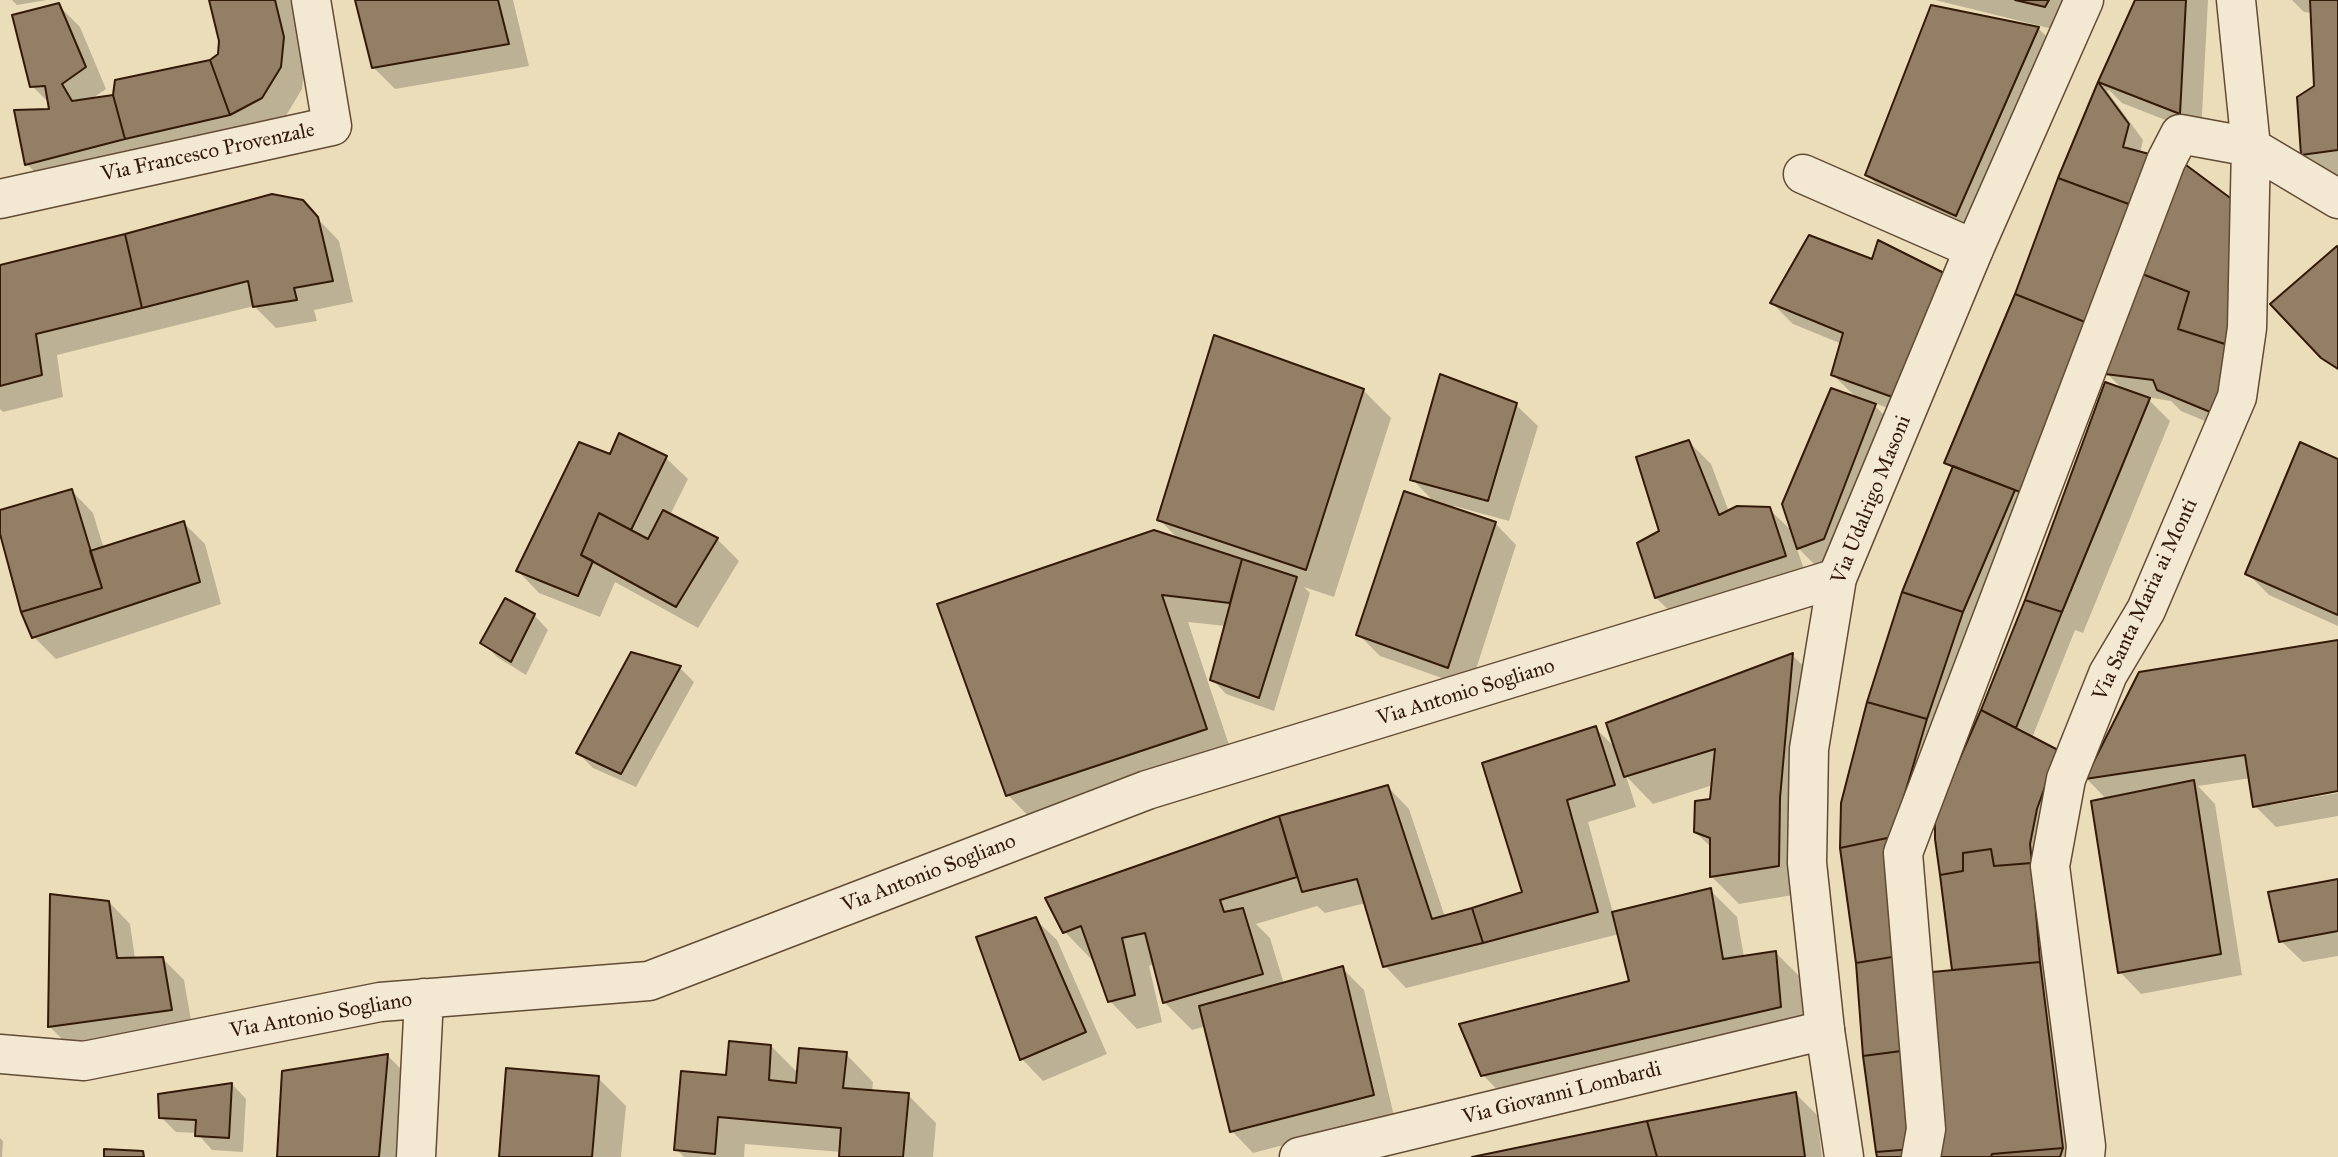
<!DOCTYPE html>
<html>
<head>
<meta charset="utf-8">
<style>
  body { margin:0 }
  canvas { display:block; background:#ecddba }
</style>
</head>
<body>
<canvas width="2338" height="1157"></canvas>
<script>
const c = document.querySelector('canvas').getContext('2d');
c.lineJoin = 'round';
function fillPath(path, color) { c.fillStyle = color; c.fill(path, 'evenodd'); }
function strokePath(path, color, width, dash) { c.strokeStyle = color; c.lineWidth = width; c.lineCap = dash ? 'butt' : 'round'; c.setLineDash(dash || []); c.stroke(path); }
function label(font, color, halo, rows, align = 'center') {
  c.font = font + ' "IM FELL Great Primer",serif'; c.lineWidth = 5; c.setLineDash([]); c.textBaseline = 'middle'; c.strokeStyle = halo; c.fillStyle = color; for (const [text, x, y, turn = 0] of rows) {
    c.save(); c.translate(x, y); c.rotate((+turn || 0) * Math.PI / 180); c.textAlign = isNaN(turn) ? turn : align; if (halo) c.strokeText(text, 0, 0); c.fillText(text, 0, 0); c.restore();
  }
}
fillPath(new Path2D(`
  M12 0H47L17 5Z
  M211 0H290L305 60 302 89 284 119 48 186 27 164 51 111 50 104 32 86 58 5 80 27 106 89 90 100 112 97 210 61 219 55 220 41Z
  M357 0H513L529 66 395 89 374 68Z
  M1935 0H2089L2073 34Z
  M2136 0H2208L2201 134 2122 103 2109 90 2107 91 2143 140 2140 153 2236 434 2181 411 2171 401 2146 397 2170 421 2083 633 2075 630 2032 738 2057 751V831L2088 1157H1942L1956 972 1953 969 1936 816 2125 391 2107 374 2124 322 1907 859 1878 1157 1865 1056 1954 470 1946 462 2016 295 2060 178Z
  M2292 0H2338V180L2330 181 2302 154 2316 87 2313 13 2304 12Z
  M1932 7 2039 29 2060 50 1978 236 1889 196 1867 175Z
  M302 202 339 241 353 302 314 310 317 321 276 328 254 306 57 355 63 397 3 412 0 409V266Z
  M1873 261 1917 418 1871 402 1896 427 1820 570 1796 546 1807 578 1678 619 1656 598 1661 532 1689 442 1711 464 1729 512 1769 509 1794 533 1859 400 1833 375 1842 344 1793 324 1772 303Z
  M1363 390 1391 418 1334 597 1304 587 1310 593 1274 711 1226 694 1212 679 1226 626 1188 622 1233 757 1035 823 1008 795 1180 541 1159 519Z
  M1516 405 1538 426 1509 521 1454 506 1453 509 1495 523 1516 545 1470 688 1380 656 1358 634 1436 504 1412 479Z
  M611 456 666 458 688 479 670 515 717 539 739 561 698 628 615 582 600 617 539 593 518 571Z
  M2338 461V626L2269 595 2247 573Z
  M72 491 93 513 104 549 184 523 205 544 221 604 56 659 34 637 0 527V512Z
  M534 615 548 630 526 675 497 657 483 642Z
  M2338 642V789L2270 802V805L2338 793V816L2276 827 2255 806 2251 778 2198 786 2215 804 2242 975 2141 994 2120 972 2107 800 2087 779 2140 673Z
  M1792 655 1820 682 1805 893 1739 904 1712 877V848L1695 832 1712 801 1713 785 1653 804 1626 776 1636 807 1588 822 1613 913 1710 890 1737 917 1744 957 1775 952 1803 980 1807 1034 1510 1103 1483 1075 1631 982 1619 934 1406 988 1385 966 1366 903 1325 913 1317 906 1256 924 1270 938 1284 984 1342 968 1364 990 1394 1116 1253 1153 1232 1131 1206 1026 1192 1030 1164 1002 1154 964 1149 966 1162 1022 1137 1029 1110 1001 1095 959 1092 960 1065 932 1279 818 1388 787 1409 809 1445 917 1524 893 1595 728 1617 749Z
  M680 668 694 682 636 787 593 768 578 753Z
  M2338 881V956L2303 962 2281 941Z
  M109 902 130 924 135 959 162 958 184 980 193 1032 71 1048 49 1026Z
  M1035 919 1057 940 1107 1054 1043 1081 1022 1059 978 938Z
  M771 1046 799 1074 846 1054 873 1082 872 1092 908 1095 936 1123 933 1157H840L841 1152 745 1144 744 1157H684L676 1149 728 1076Z
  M388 1056 415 1083 409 1157H279Z
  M598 1078 626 1106 621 1157H500Z
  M232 1084 246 1099 243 1152 212 1150 197 1133 176 1132 161 1117Z
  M1795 1093 1817 1115 1822 1157H1480Z
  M0 1138 3 1141 2 1157H0Z`), '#0003');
const building = new Path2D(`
  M209 0H275L284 37 281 67 262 98 230 115 210 60 218 54 219 41Z
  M355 0H498L509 44 372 68Z
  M2015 0H2049L2045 7Z
  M2135 0H2186L2180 114 2098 82Z
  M2310 0H2338V150L2301 155 2297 97 2314 86Z
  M59 3 86 67 62 84 72 101 113 95 125 139 25 165 14 110 49 109 45 86 30 87 12 15Z
  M1931 5 2039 27 1956 216 1865 175Z
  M210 60 230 115 125 139 113 95 115 80Z
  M2098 82 2129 124 2123 147 2153 155 2134 206 2058 178Z
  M2182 162 2233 200 2228 345 2178 329 2189 292 2137 272Z
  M2058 178 2134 206 2090 324 2015 294Z
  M272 194 303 200 318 217 333 281 294 288 297 300 253 307 248 281 142 308 125 234Z
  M125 234 142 308 36 334 42 375 0 386V265Z
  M1809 235 1872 259 1878 240 1950 276 1895 398 1831 375 1843 333 1770 303Z
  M2337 246 2338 247V369L2321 358 2270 304Z
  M2137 272 2189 292 2178 329 2228 345 2215 414 2157 390 2153 380 2105 374Z
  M2015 294 2090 324 2028 495 1944 463Z
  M1214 335 1364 389 1306 570 1157 520Z
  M1440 374 1517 403 1488 501 1410 480Z
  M2105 382 2150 398 2062 612 2025 600Z
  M1831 388 1876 404 1824 539 1797 549 1782 504Z
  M619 433 667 456 631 530 599 513 581 555 593 561 578 596 516 571 579 442 610 454Z
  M1689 440 1719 515 1737 506 1770 507 1786 556 1655 598 1637 543 1659 531 1636 457Z
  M2300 442 2338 459V615L2245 574Z
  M1953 466 2015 490 1963 612 1902 592Z
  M72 489 102 588 21 612 0 534V510Z
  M1404 491 1496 522 1448 668 1356 635Z
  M663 510 718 538 676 607 581 555 599 513 648 539Z
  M184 521 200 582 32 638 21 612 102 588 90 551Z
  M1154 530 1242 559 1230 603 1162 595 1207 729 1006 796 937 604Z
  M1242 559 1297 577 1259 698 1210 680Z
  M1902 592 1963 612 1927 719 1867 702Z
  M505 598 535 614 511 662 480 643Z
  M2025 600 2062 612 2016 728 1981 710Z
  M2338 640V791L2253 807 2245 755 2085 779 2139 672Z
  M631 652 681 666 621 774 576 753Z
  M1793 653 1780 798 1779 866 1710 877V838L1694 832 1695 801 1710 799 1715 749 1624 777 1606 723Z
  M1867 702 1927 719 1892 837 1840 848 1841 803Z
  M1981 710 2058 750 2037 809 2030 844 2032 863 1994 866 1991 849 1963 853V871L1940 875 1935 839V815Z
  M1596 726 1615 785 1567 800 1598 912 1483 943 1472 908 1522 892 1482 763Z
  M2194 780 2221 954 2118 973 2091 801Z
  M1388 785 1432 919 1472 908 1483 943 1383 967 1357 879 1302 892 1279 816Z
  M1279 816 1297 877 1220 900 1224 912 1243 908 1263 974 1163 1003 1145 933 1122 938 1135 995 1108 1002 1081 926 1063 933 1045 898Z
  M1892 837 1898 956 1856 963 1840 848Z
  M1991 849 1994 866 2032 863 2040 962 1952 970 1940 875 1963 871V853Z
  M2338 879V931L2279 942 2268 892Z
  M1711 888 1723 959 1776 951 1781 1007 1481 1076 1459 1024 1629 981 1612 912Z
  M50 894 109 901 117 958 163 957 172 1010 48 1027Z
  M1036 917 1086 1032 1020 1060 976 937Z
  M1898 956 1909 1050 1863 1056 1856 963Z
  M2040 962 2063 1148 1992 1154 1991 1157H1940L1932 972Z
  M1343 966 1374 1095 1230 1132 1199 1006Z
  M729 1041 771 1045 769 1080 796 1083 799 1048 847 1052 843 1088 909 1093 903 1157H839L841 1128 718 1117 715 1154 674 1150 681 1071 726 1075Z
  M1909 1050 1913 1149 1876 1152 1863 1056Z
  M388 1054 379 1157H277L282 1071Z
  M506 1068 599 1076 592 1157H499Z
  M232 1083 229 1138 195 1136 196 1120 159 1118 158 1094Z
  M1796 1092 1805 1157H1657L1647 1121Z
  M1647 1121 1657 1157H1472Z
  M2063 1148 2060 1157H1991L1992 1154Z
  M104 1149 143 1151 144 1157H104Z
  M1913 1149 1910 1157H1877L1876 1152Z`);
fillPath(building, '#937f65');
strokePath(building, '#331a08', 2);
const minor = new Path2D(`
  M1803 174 1974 249
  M0 199 332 126 311 0
  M0 1054 84 1061 380 1002 649 981 1147 790 1837 578
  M416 1157 424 998
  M1299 1157 1825 1030
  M1921 1157 1926 1129 1903 853 2166 161 2180 134 2251 147 2338 199
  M2085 1157 2086 1146 2050 866 2066 779 2108 674 2146 610 2237 397 2247 328 2251 147 2236 0`);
const tertiary = new Path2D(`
  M1844 1157 1825 1030 1807 863 1809 749 1837 578 1974 249 2084 0`);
strokePath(minor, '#614b34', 41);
strokePath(tertiary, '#614b34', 41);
strokePath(minor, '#f3e9d2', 38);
strokePath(tertiary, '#f3e9d2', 38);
label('21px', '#331a08', '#f3e9d2', [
  ["Via Francesco Provenzale",208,153,-12],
  ["Via Udalrigo Masoni",1872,500,-68],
  ["Via Santa Maria ai Monti",2146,600,-65],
  ["Via Antonio Sogliano",1466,693,-17],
  ["Via Antonio Sogliano",929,874,-21],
  ["Via Antonio Sogliano",321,1016,-10],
  ["Via Giovanni Lombardi",1562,1094,-14]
]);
</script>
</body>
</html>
